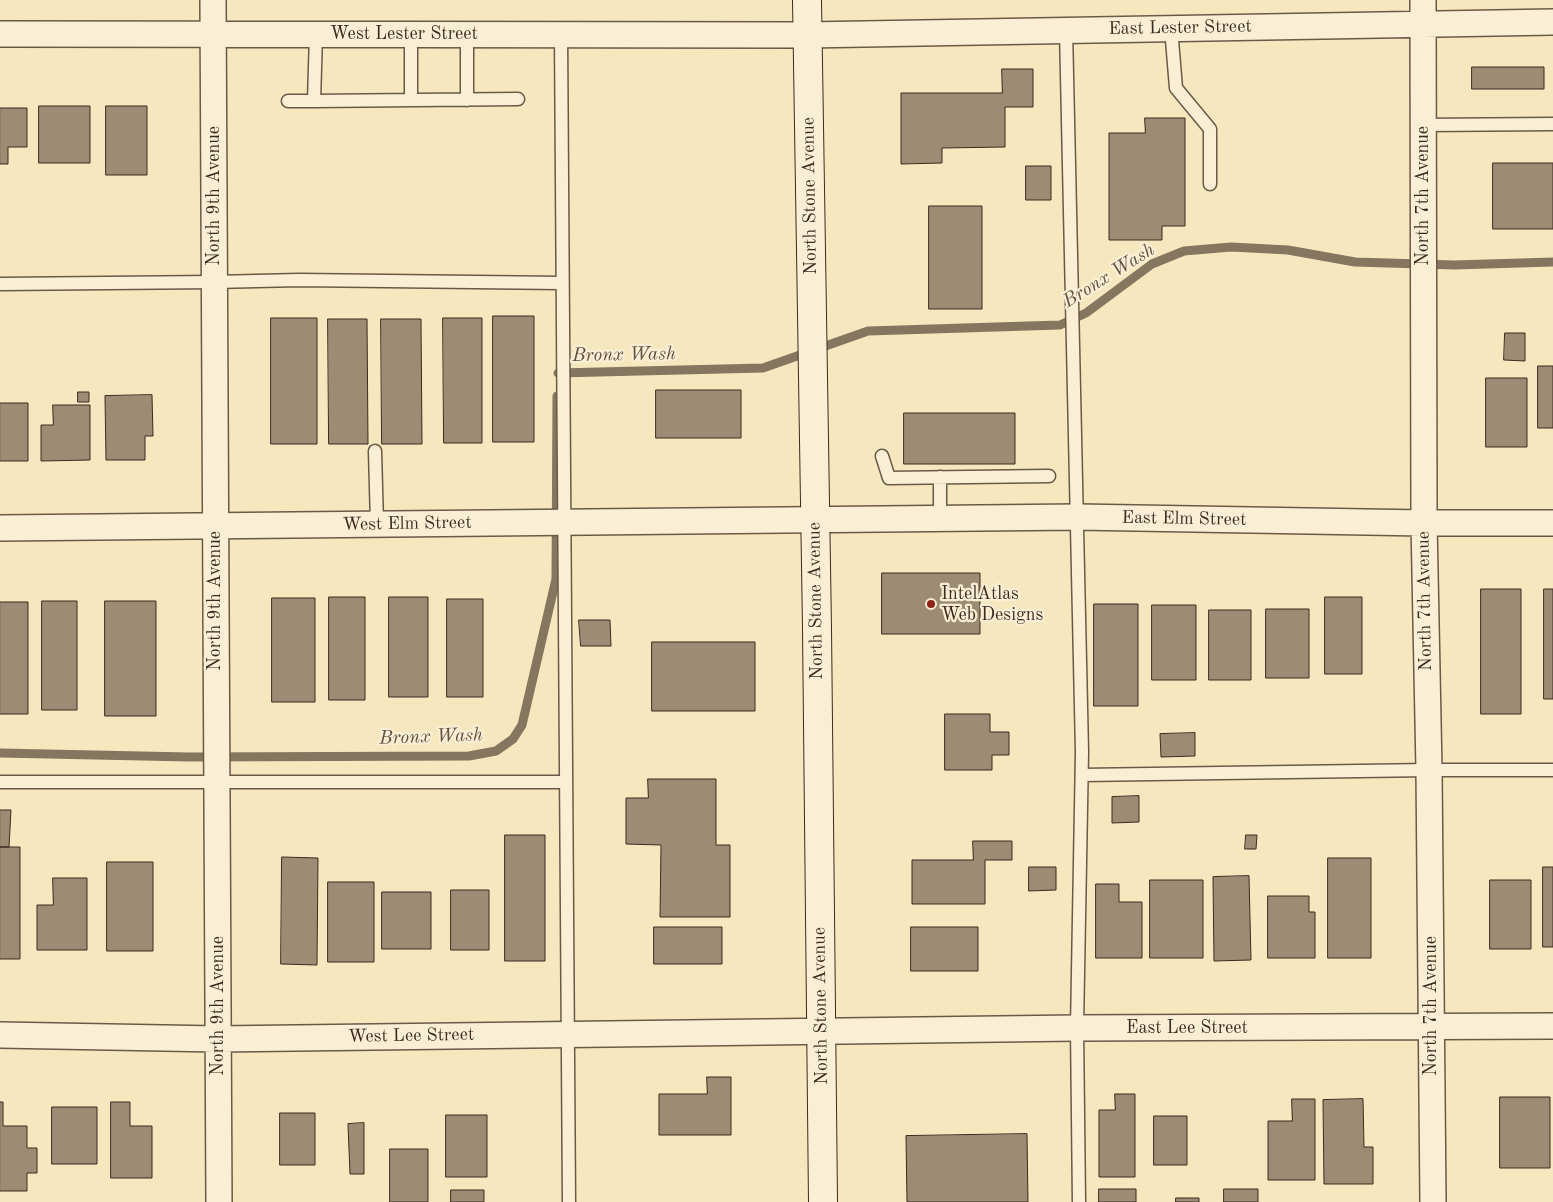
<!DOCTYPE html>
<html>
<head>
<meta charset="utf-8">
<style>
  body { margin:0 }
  canvas { display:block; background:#f7e7be }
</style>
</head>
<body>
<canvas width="1553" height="1202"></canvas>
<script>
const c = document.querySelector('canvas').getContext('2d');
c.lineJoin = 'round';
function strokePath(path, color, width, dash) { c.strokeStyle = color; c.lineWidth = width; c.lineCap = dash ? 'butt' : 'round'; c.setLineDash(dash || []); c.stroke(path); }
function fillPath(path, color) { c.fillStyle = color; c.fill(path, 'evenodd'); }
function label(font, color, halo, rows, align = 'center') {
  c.font = font + ' "Old Standard TT",serif'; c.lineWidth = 4.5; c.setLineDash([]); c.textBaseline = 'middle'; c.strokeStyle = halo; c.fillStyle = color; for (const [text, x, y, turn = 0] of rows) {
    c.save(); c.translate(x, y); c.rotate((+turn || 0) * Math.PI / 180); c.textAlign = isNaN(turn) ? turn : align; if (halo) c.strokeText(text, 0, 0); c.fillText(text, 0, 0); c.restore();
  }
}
strokePath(new Path2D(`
  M558 373 763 368 868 331 1060 325 1086 313 1152 264 1184 251 1231 247 1288 250 1355 262 1454 265 1553 262
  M0 753 189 757 469 756 496 751 513 739 522 725 556 579 557 396`), '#86755f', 9);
const building = new Path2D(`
  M1472 67H1544V89H1472Z
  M1002 69H1033V107H1005V147L942 148V163L901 164V93H1002Z
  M39 106H90V163H39Z
  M106 106H147V175H106Z
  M0 108H27V147H8V164H0Z
  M1145 118H1185V226H1162V240H1109V133H1145Z
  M1493 163H1553V229H1493Z
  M1026 166H1051V200H1026Z
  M929 206H982V309H929Z
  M493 316H534V442H493Z
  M271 318H317V444H271Z
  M443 318H482V443H444Z
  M328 319H367L368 444H329Z
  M381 319H421L422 444H382Z
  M1505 333H1525V361L1504 360Z
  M1538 366H1553V428H1538Z
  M1486 378H1527V447H1486Z
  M656 390H741V438H656Z
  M78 392H89V402H78Z
  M152 395 153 436H145V460H106L105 396Z
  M0 403H28V461H0Z
  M53 405H90V460L41 461V425H53Z
  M904 413H1015V464H904Z
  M882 573H980V634H882Z
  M1481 589H1521V714H1481Z
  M1544 589H1553V699H1544Z
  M329 597H365V700H329Z
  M389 597H428V697H389Z
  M1325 597H1362V674H1325Z
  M272 598H315V702H272Z
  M447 599H483V697H447Z
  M42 601H77V710H42Z
  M105 601H156V716H105Z
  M0 602H28V714H0Z
  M1094 604H1138V706H1094Z
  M1152 605H1196V680H1152Z
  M1266 609H1309V678H1266Z
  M1209 610H1251V680H1209Z
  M579 620H610L611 646H581Z
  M652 642H755V711H652Z
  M945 714H990V732H1009V755H992V770H945Z
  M1195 733V756L1161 757 1160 734Z
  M648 779H716V845H730V917H660L661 845 626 844V798H648Z
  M1139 796V822L1112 823V797Z
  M0 810H11L9 847H0Z
  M505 835H545V961H505Z
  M1246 835H1257L1256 849H1245Z
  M973 841H1012V860H985V904H912V860H973Z
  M0 847H20V959H0Z
  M282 857 318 858 317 965 281 964Z
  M1328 858H1371V958H1328Z
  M107 862H153V951H107Z
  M1029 867H1056V890L1029 891Z
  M1543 867H1553V947H1543Z
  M1249 876 1251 960 1214 961 1213 877Z
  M53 878H87V950H37V905H53Z
  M1150 880H1203V958H1150Z
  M1490 880H1531V949H1490Z
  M328 882H374V962H328Z
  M1096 884H1119V902H1142V958H1096Z
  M451 890H489V950H451Z
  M382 892H431V949H382Z
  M1268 896H1309V912H1315V958H1268Z
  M654 927H722V964H654Z
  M911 927H978V971H911Z
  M707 1077H731V1135H659V1094H707Z
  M1115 1094H1135V1177H1099V1110H1115Z
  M1500 1097H1550V1168H1500Z
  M1292 1099H1315V1180H1268V1121H1292Z
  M1363 1099 1364 1147H1373V1184H1324L1323 1100Z
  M0 1102H3V1126H27V1148H37V1173H27V1191H0Z
  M111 1102H130V1126H152V1178H111Z
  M52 1107H97V1164H52Z
  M280 1113H315V1165H280Z
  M446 1115H487V1177H446Z
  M1154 1116H1187V1165H1154Z
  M364 1123V1174H350L348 1124Z
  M1027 1134 1028 1202H907L906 1136Z
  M390 1149H428V1202H390Z
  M1099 1189H1136V1202H1099Z
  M1224 1189H1258V1202H1224Z
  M451 1190H484V1202H451Z
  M1176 1198H1199V1202H1176Z`);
fillPath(building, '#9d8c73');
strokePath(building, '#3c2a21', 1);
const lane = new Path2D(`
  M1171 28 1176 88 1210 129V184
  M1066 30 1082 752 1077 1028 1079 1202
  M316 34 314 101 518 99
  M561 34 569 1202
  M411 100V34
  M467 100V34
  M288 101H314
  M1423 125 1553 124
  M0 284 214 282 299 280 562 283
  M375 451 377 524
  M882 456 889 478 1049 476
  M940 519V477
  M1082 775 1429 770H1553
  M0 782H565`);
const street = new Path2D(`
  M213 0 219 1202
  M1423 0 1424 523 1429 770 1433 1202
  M0 34 807 35 1553 22
  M0 528 1078 517 1424 523H1553
  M0 1035 218 1039 1077 1028 1553 1026`);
const secondary = new Path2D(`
  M807 0 817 628 823 1202`);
strokePath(lane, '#6b5948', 15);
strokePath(street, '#6b5948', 28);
strokePath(secondary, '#3c2a21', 30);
strokePath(lane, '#faefd5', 12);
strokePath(street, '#faefd5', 25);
strokePath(secondary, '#faefd5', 28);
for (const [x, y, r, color] of [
  [931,604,5,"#8f2418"]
]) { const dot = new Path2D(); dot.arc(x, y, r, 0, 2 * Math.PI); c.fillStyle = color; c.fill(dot); strokePath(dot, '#faefd5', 2); }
label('18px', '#3c2a21', '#faefd5', [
  ["East Lester Street",1180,28,-1],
  ["West Lester Street",404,34],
  ["North 9th Avenue",214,196,-90],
  ["North Stone Avenue",810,196,-91],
  ["North 7th Avenue",1423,196,-90],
  ["East Elm Street",1184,519,1],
  ["West Elm Street",407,524,-1],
  ["North 9th Avenue",215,601,-90],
  ["North Stone Avenue",816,601,-91],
  ["North 7th Avenue",1425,601,-91],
  ["North 9th Avenue",218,1006,-90],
  ["North Stone Avenue",821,1006,-91],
  ["North 7th Avenue",1431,1006,-90],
  ["East Lee Street",1187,1028],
  ["West Lee Street",411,1036,-1]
]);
label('18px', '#3c2a21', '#faefd5', [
  ["IntelAtlas",941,594],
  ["Web Designs",941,615]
], 'left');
label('italic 19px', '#615040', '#faefd5', [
  ["Bronx Wash",1109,276,-32],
  ["Bronx Wash",624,355,-1],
  ["Bronx Wash",431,737,-2]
]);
</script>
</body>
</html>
